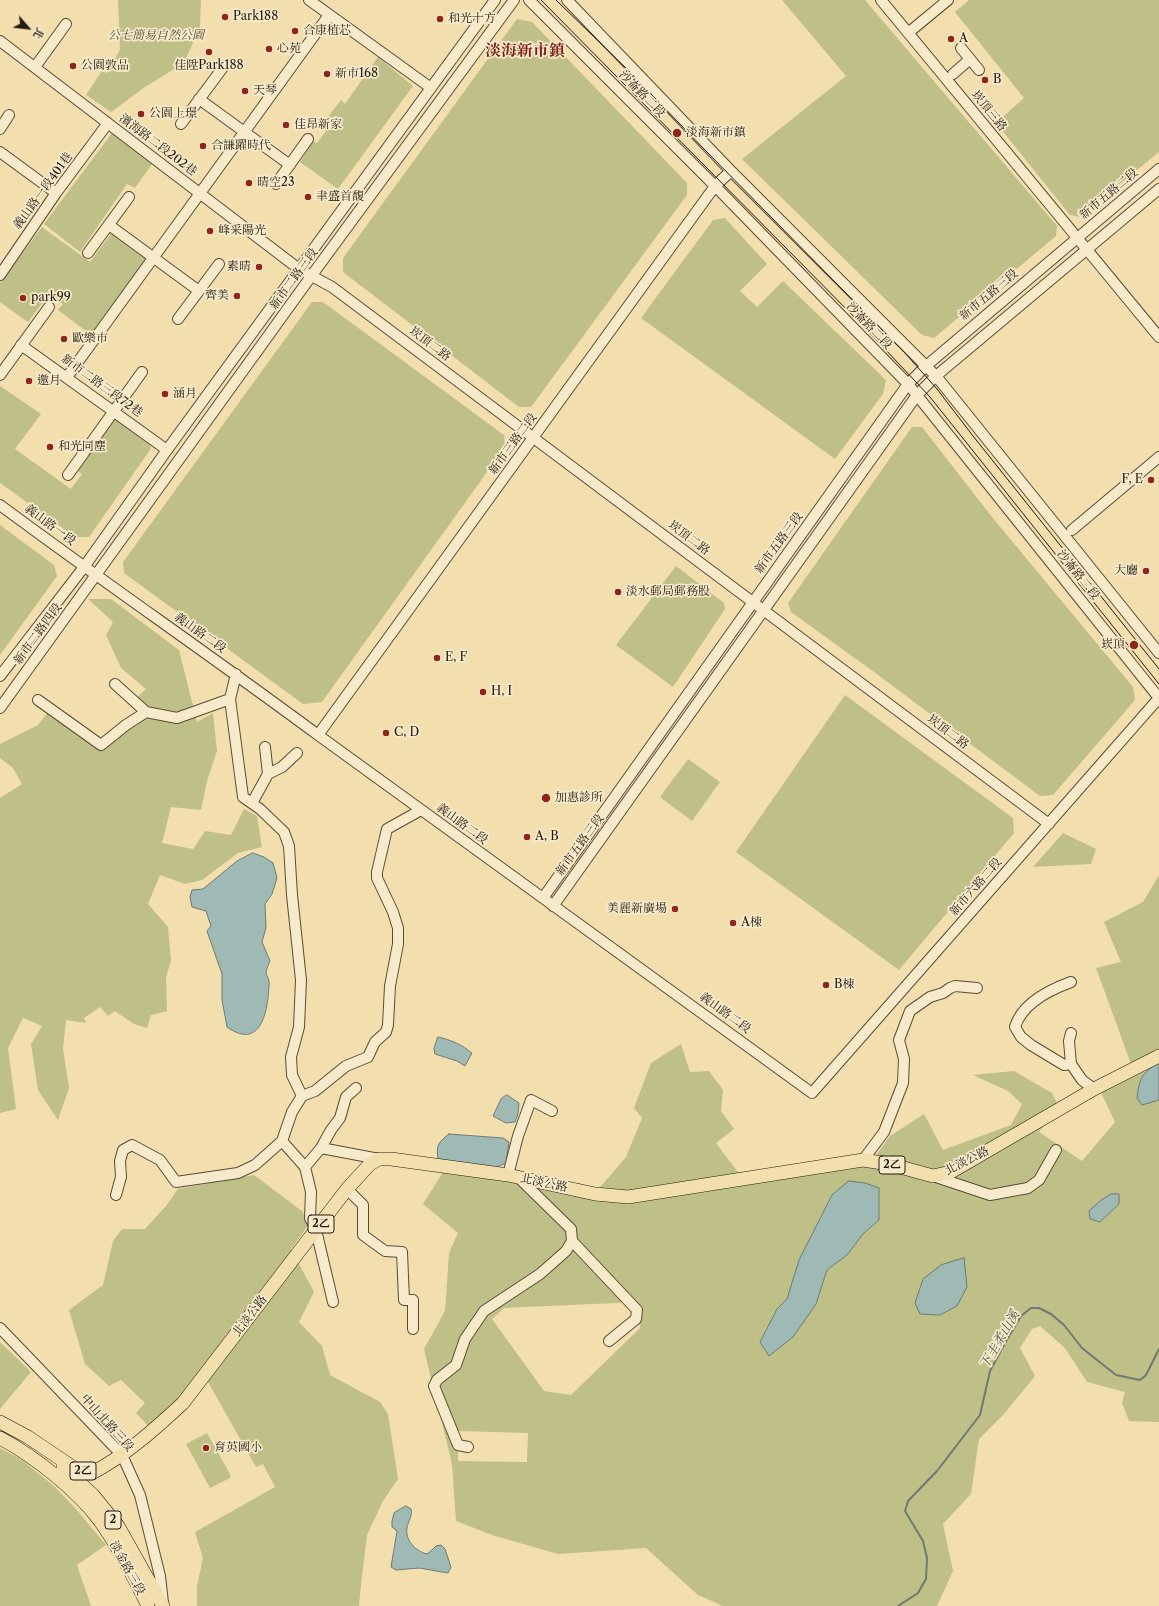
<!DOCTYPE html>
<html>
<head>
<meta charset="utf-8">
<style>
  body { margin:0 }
  #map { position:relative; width:1159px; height:1606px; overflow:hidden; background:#f3deae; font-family:"Libre Caslon Text","Noto Serif TC",serif }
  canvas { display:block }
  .north { position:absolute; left:8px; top:8px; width:40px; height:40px; -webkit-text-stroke:3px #f7eaca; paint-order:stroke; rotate:118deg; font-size:11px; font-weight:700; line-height:16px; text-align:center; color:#231b12 }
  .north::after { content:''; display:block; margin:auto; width:14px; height:18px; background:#231b12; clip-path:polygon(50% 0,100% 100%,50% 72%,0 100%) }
</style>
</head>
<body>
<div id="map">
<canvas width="1159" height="1606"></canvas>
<div class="north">北</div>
</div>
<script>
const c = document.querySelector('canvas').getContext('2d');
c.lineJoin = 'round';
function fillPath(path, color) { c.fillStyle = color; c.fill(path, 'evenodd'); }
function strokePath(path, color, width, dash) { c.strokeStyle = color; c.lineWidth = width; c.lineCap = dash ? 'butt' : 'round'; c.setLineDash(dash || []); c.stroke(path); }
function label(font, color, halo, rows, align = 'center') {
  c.font = font + ' "Libre Caslon Text","Noto Serif TC",serif'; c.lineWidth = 3.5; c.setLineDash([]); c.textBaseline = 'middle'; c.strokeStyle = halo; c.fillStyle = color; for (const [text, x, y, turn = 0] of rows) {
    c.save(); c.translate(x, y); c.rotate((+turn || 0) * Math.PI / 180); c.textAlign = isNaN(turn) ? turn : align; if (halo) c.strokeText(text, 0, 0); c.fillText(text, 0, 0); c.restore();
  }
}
fillPath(new Path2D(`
  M118 0H201L200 27 184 63 145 87 111 112 86 95 102 71 107 73 120 50Z
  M782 0H865L1057 226 1056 236 934 338 922 335 742 159 846 76Z
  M969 0H1159V152L1079 217 1070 215 996 123 1024 98 955 12Z
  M517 19 532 22 687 183V195L531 407H519L343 272V258Z
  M378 57 413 86 338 189 300 162 313 141 317 143 326 131 321 126 341 100 345 104Z
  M112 133 152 164 135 188 127 184 80 252 44 224Z
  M725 218 767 264 740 291 757 307 783 281 886 380 883 394 835 459 641 318 713 220Z
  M42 227 90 262 113 231 149 258 91 335 58 310 63 304 49 294 28 322 0 302V283Z
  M312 302H323L504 435 505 447 322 702 303 704 124 573 123 562Z
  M0 386 41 414 15 449 71 489 82 474 78 471 115 418 151 444 150 450 89 537H75L0 483Z
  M912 427H922L992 517 1133 687 1135 700 1053 795 1040 796 874 672 791 612 788 603Z
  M0 525 54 565 57 576 0 655Z
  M676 566 724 603 725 609 673 687 616 645Z
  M88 599H111L179 650 197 722 213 713 217 751 207 781 201 810 171 807 162 843 193 849 205 831 231 835 244 809 257 816 262 847 238 853 202 880 185 884 160 875 148 904 168 927 171 961 166 977 167 1011 151 1015 147 1028 134 1024 115 1011 108 1016 100 1007 84 1018 86 1023 66 1020 63 1049 69 1088 58 1120 38 1090 31 1044 42 1026 23 1018 8 1048 16 1109 0 1113V798L22 784 13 768 0 758V744L38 725 52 707 100 748 143 716 136 698 146 689 121 668 106 635 113 622Z
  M845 695 1013 818 1014 833 899 970 736 852Z
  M688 759 720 782 692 821 660 797Z
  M1063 833 1096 849 1091 864 1033 867Z
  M1159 875V1063L1142 1105 1159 1100V1422L1129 1421 1122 1403 1125 1392 1087 1382 1065 1348 1040 1326 1032 1329 1020 1348 1035 1376 1004 1414 979 1439 971 1494 943 1524 953 1571 937 1606H723L698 1595 646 1548 558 1554 492 1535 456 1521 452 1464 424 1349 445 1311 449 1253 458 1233 423 1204 448 1164 596 1192 626 1157 642 1118 634 1108 651 1063 681 1044 690 1072 709 1071 723 1090 721 1111 734 1129 716 1143 737 1171 751 1181 829 1169 868 1166 890 1136 924 1114 943 1150 1011 1125 1022 1104 1008 1091 973 1075 1014 1071 1052 1093 1059 1107 1039 1132 1082 1161 1115 1122 1096 1082 1131 1064 1096 968 1121 962 1104 922 1143 902ZM832 1195 879 1220 863 1234 847 1255 827 1270 816 1304 777 1309 787 1299ZM637 1302 640 1328 571 1395 544 1391 492 1319 504 1308ZM957 1306 940 1315 921 1314ZM458 1431 528 1433 527 1462 458 1461Z
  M254 1175 303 1212 307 1227 291 1249 314 1292 299 1322 322 1346 330 1375 380 1402 388 1414 398 1479 383 1501 367 1535 361 1584 359 1606H197V1586L203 1558 195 1532 275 1487 263 1464 256 1467 208 1382 185 1411 157 1435 136 1413 145 1403 121 1380 109 1386 85 1364 69 1310 103 1285 113 1241 122 1229H145L166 1206 178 1189Z
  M0 1342 31 1372 0 1409Z
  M207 1433 230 1474V1478L210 1488 186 1444Z
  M0 1448 22 1460 55 1487 76 1509 106 1545 77 1565 91 1606H0Z`), '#bec088');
const water = new Path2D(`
  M253 853 264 857 273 863 277 878 272 894 265 904 266 928 262 942 270 961C269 964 266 969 266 973 267 977 270 980 269 985 268 1011 261 1051 227 1027L222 1000V974L207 931 211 926 206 911 192 907 190 897 192 890 203 889 237 861Z
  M438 1037C452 1040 462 1045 472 1053L465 1066 457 1061 435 1054 434 1049Z
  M1159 1063V1100L1142 1105 1137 1098C1139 1079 1142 1072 1159 1063Z
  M507 1095 519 1103 518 1114 515 1122 506 1123 493 1116 501 1099Z
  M449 1134 503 1138 509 1142 506 1163 495 1168 438 1159C436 1146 438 1142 449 1134Z
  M849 1181 865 1183 879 1188V1220L863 1234 847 1255 827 1270 816 1304 793 1337 769 1356 760 1342 777 1309 787 1299 799 1260 832 1195Z
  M1111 1194H1119V1204L1100 1222 1090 1219 1089 1211 1100 1201Z
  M964 1258 967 1287 957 1306 940 1315 920 1314 915 1303 923 1279 941 1265Z
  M406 1506 411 1509C413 1515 408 1521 407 1528 405 1540 415 1551 427 1554L432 1550 436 1546 441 1545 445 1549 451 1567 448 1573 419 1568 396 1570 391 1567 397 1531 392 1527V1521L394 1513Z`);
fillPath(water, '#9fbab5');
strokePath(water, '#6d7a74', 1);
strokePath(new Path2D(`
  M898 1606 918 1593 926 1579 927 1558 923 1541 905 1511 908 1501 937 1471 980 1415 990 1371 1005 1343 1021 1316 1031 1308H1039L1051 1314 1064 1325 1082 1348 1116 1375 1140 1380 1146 1375 1159 1349`), '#6d7a74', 2);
const minor = new Path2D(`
  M309 0 431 88
  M529 0 715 186 908 384 1159 698
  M567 0 731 171 936 376 1159 653
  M881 0 1159 337
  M908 33 948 0
  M0 41 299 269 332 287 1049 824
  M961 48 970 59
  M35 67 66 24
  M953 74 970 59 979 70
  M199 99 290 165
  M181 124 224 66
  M0 129 9 115
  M0 152 56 193
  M276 184 308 139
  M109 225 199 291
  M88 253 129 197
  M0 275 56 193 108 123
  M178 319 219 264
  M21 345 167 450
  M0 375 49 307
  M67 377 329 15
  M68 475 142 372
  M0 505C105 583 213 657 318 735L812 1093 1159 698
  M1072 530 1159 457
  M236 674 230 699 243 797 260 809 284 832 289 846 292 895 301 980 299 1027 291 1057 292 1075 302 1096
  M0 676 84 567 167 450 495 0
  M115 684 146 712 177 718 230 699
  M38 700 101 745 126 725 146 712
  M0 708 312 275 514 0
  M318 735 715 186 731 171
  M265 747 268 774
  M252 803 268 774 282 767 297 753
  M543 898 908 384 926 366 1159 169
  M553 906 917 395 936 376 1159 189
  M1071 982C1049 990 1022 1003 1015 1027L1021 1037 1031 1045 1064 1065 1071 1064 1082 1080 1094 1089
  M1071 1033 1069 1041 1071 1064
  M282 1141 305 1167
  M321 1148 331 1130 340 1118 346 1097 356 1088
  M863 1160 884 1132 903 1083 904 1059 899 1040 910 1011 930 997 943 993 950 988 955 986 977 988
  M508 1175 518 1136 531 1100 552 1111
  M933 1176 990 1195 1028 1188 1039 1180 1056 1150
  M347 1189 363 1205V1235L385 1251 402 1252 404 1300H413V1329
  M116 1195 121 1177 120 1161 123 1150 132 1145 160 1160 176 1182 238 1173 255 1165 282 1141 292 1112 302 1096 315 1091 346 1066 368 1057 375 1042 386 1032 388 1025 390 986 398 944V928L393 912 377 878V872L387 829 421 810
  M572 1241 637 1310 636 1319 609 1341
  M333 1302 316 1230 310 1218 311 1192 305 1167 321 1148 379 1159
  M0 1328 122 1455 140 1495 160 1576 163 1603
  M468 1447 458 1445 434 1386 437 1380 456 1365 465 1339 484 1311 540 1274 566 1251 572 1241 571 1229 519 1178`);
const major = new Path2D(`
  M0 1422 28 1437 77 1470 92 1473C126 1455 155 1429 183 1403L347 1189 370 1164 379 1159H391L508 1175 595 1194 628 1197 863 1160 889 1164 933 1176 951 1172 1094 1089 1159 1056
  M0 1438C34 1456 77 1490 100 1521 119 1548 134 1577 148 1606
  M63 1467 93 1495 118 1526 163 1606`);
strokePath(minor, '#574c39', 12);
strokePath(major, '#231b12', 14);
strokePath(minor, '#f7eaca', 10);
strokePath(major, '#f3deae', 13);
strokePath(new Path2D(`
  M541 0 868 331 930 397 1159 684
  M556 0 626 68 704 149 905 353 937 389 973 436 1159 669`), '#231b12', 1);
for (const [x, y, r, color] of [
  [225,17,4,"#8f2418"],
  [440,19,4,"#8f2418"],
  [295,31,4,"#8f2418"],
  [951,39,4,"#8f2418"],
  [269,49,4,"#8f2418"],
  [209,52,4,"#8f2418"],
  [73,66,4,"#8f2418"],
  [327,74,4,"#8f2418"],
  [985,80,4,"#8f2418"],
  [245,91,4,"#8f2418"],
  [141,114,4,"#8f2418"],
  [286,125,4,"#8f2418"],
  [677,133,5,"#8f2418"],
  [203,146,4,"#8f2418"],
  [249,183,4,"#8f2418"],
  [308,197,4,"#8f2418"],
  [210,231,4,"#8f2418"],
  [259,267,4,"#8f2418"],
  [237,296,4,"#8f2418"],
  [23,298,4,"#8f2418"],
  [64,339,4,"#8f2418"],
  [29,381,4,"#8f2418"],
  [165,394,4,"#8f2418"],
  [50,447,4,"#8f2418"],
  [1151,480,4,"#8f2418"],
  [1146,571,4,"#8f2418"],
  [618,592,4,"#8f2418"],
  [1134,645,5,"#8f2418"],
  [437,658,4,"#8f2418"],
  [483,692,4,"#8f2418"],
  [386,733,4,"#8f2418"],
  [546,798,5,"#8f2418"],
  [527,837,4,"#8f2418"],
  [675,909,4,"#8f2418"],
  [733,923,4,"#8f2418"],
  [826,985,4,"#8f2418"],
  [206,1448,4,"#8f2418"]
]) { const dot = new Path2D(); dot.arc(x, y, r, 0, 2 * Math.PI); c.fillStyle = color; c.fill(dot); strokePath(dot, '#f7eaca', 1.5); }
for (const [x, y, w] of [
  [892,1165,26],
  [321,1224,26],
  [83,1471,26],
  [113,1520,16]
]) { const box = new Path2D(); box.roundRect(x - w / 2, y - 9, w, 18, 3); c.fillStyle = '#f7eaca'; c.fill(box); strokePath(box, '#231b12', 1); }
label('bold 11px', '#231b12', null, [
  ["2乙",892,1165],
  ["2乙",321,1224],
  ["2乙",83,1471],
  ["2",113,1520]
]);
label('12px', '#231b12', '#f7eaca', [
  ["Park188",233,17],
  ["和光十方",448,19],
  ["合康植芯",303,31],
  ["A",959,39],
  ["心苑",277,49],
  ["公園敦品",81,66],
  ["佳陞Park188",209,66,"center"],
  ["新市168",335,74],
  ["B",993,80],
  ["天琴",253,91],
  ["公園上璟",149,114],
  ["佳昂新家",294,125],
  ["淡海新市鎮",686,133],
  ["合謙躍時代",211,146],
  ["晴空23",257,183],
  ["聿盛首馥",316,197],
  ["峰采陽光",218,231],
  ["素晴",251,267,"right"],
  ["齊美",229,296,"right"],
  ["park99",31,298],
  ["歐樂市",72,339],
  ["邀月",37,381],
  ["涵月",173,394],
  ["和光同塵",58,447],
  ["F, E",1143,480,"right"],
  ["大廳",1138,571,"right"],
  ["淡水郵局郵務股",626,592],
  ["崁頂",1125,645,"right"],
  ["E, F",445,658],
  ["H, I",491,692],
  ["C, D",394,733],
  ["加惠診所",555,798],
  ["A, B",535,837],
  ["美麗新廣場",667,909,"right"],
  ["A棟",741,923],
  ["B棟",834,985],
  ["育英國小",214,1448]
], 'left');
label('italic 12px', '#524d35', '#f7eaca', [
  ["公七簡易自然公園",156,36]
]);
label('12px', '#231b12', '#f7eaca', [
  ["沙崙路二段",642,94,45],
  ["崁頂三路",989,111,51],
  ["濱海路二段202巷",158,145,37],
  ["義山路一段401巷",43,191,-54],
  ["新市五路二段",1109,194,-40],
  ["新市二路三段",294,279,-54],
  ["新市五路三段",989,295,-40],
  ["沙崙路二段",869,326,46],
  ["崁頂二路",430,344,37],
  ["新市二路三段72巷",102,386,36],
  ["新市三路二段",513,444,-54],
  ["義山路一段",50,525,36],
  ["崁頂二路",689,538,37],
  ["新市五路三段",779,543,-54],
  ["沙崙路二段",1078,575,51],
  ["義山路二段",200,633,35],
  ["新市二路四段",38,634,-54],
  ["崁頂二路",948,732,37],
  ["義山路二段",462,824,36],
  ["新市五路三段",580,845,-54],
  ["新市六路二段",976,887,-49],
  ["義山路二段",725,1013,36],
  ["北淡公路",967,1161,-27],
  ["北淡公路",544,1183,12],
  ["北淡公路",250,1316,-53],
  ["中山北路三段",107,1423,48],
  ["淡金路三段",127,1568,61]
]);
label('italic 13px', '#4e534b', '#f7eaca', [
  ["下圭柔山溪",1000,1340,-60]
]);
label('bold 16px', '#7a1f14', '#f7eaca', [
  ["淡海新市鎮",525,51]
]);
</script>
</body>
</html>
